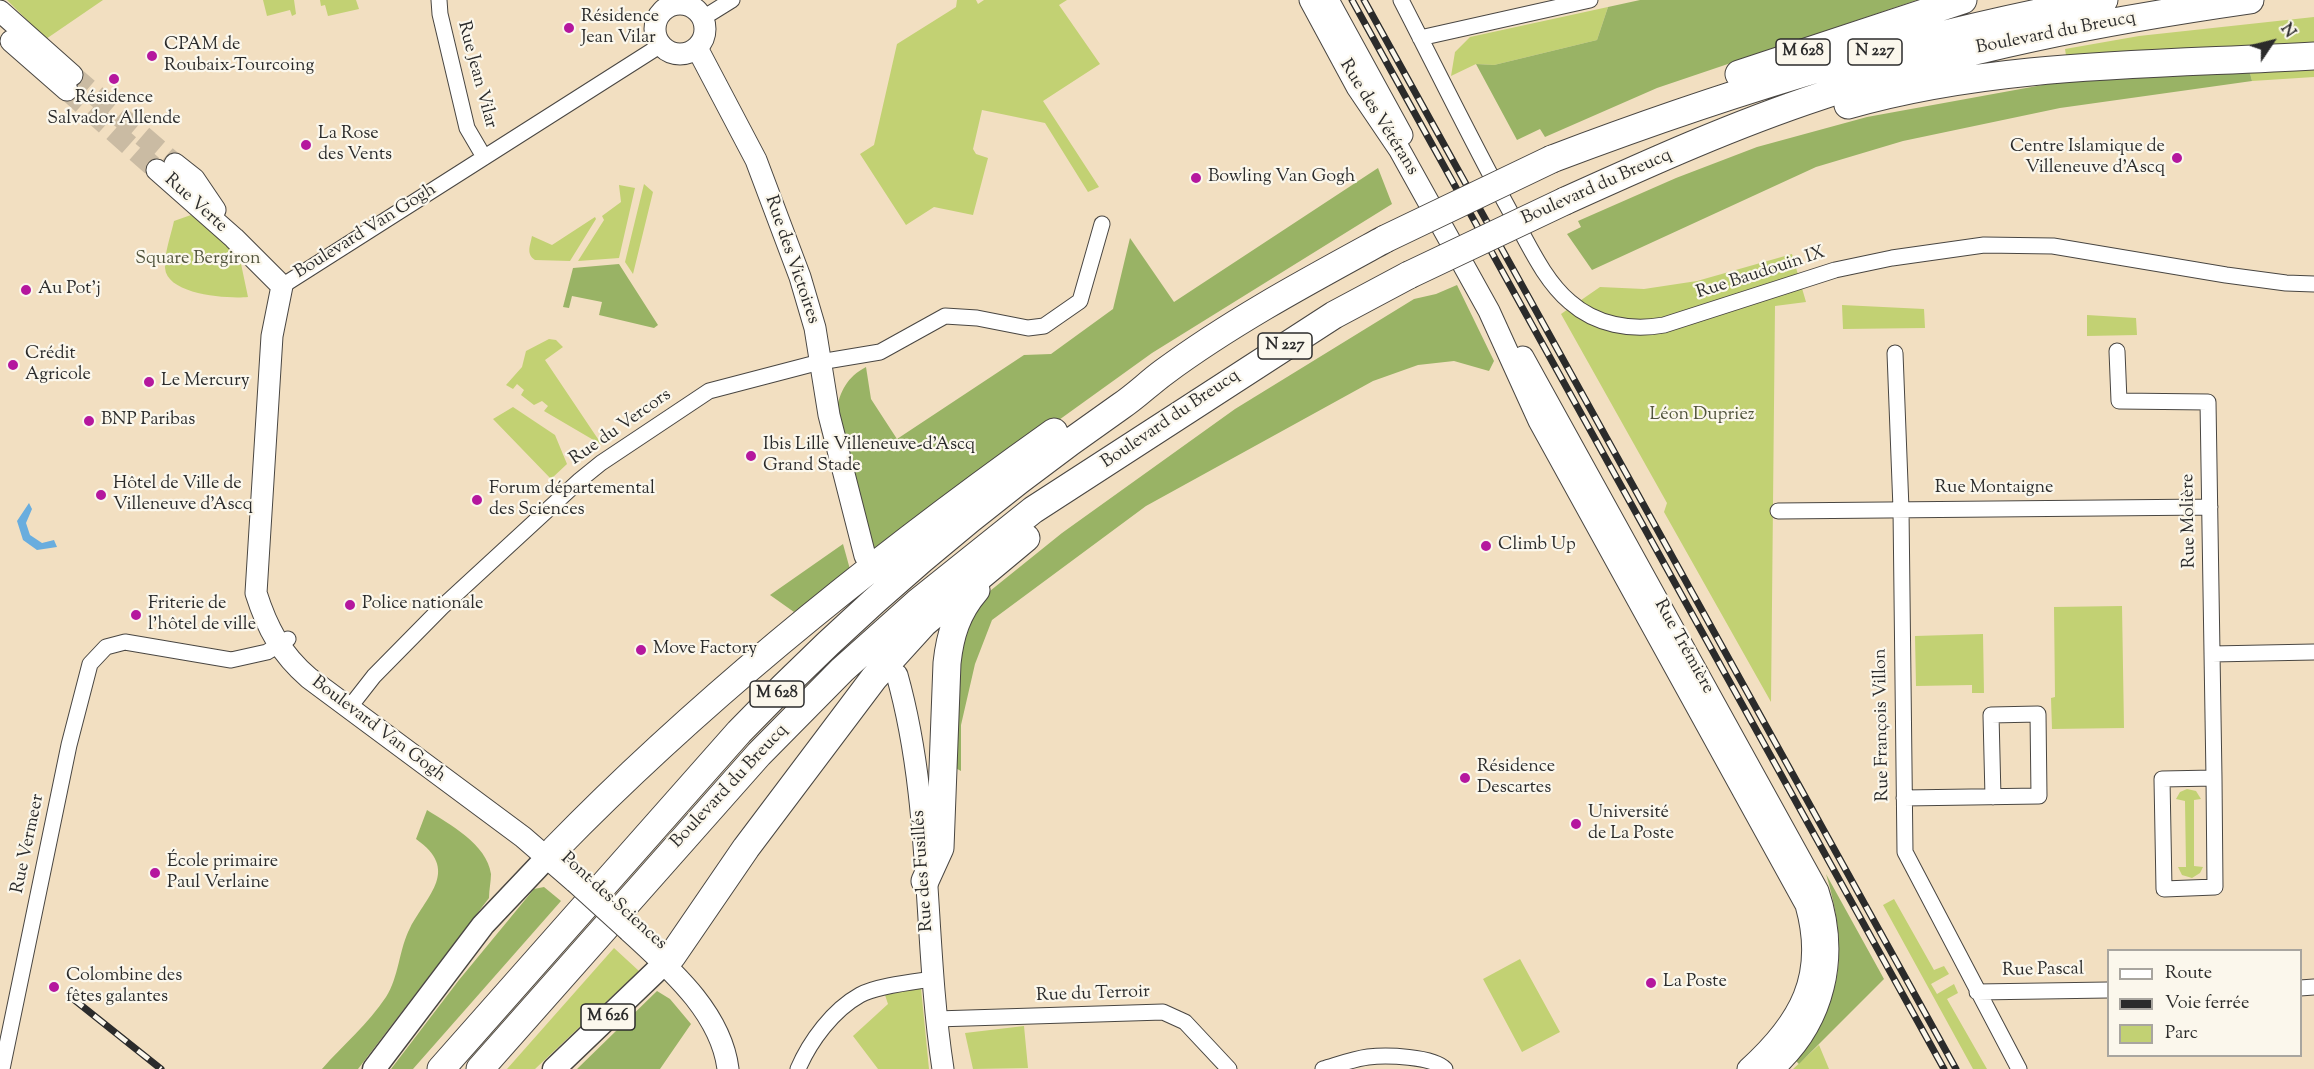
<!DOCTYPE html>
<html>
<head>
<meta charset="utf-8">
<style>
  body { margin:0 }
  #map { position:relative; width:2314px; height:1069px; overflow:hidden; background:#f2dfc1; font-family:"Sorts Mill Goudy",serif }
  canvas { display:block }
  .legend { position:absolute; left:2107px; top:949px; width:195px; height:108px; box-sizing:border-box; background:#fbf7ec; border:2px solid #a8a59f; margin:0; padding:8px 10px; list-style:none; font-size:18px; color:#2b2b2b }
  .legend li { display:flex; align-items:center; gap:12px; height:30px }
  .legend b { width:30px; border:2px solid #a8a59f }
  .north { position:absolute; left:2242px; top:12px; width:60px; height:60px; -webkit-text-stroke:4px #fbf7ec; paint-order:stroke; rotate:55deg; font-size:16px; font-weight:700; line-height:24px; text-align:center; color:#2b2b2b }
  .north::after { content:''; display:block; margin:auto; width:21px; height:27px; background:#2b2b2b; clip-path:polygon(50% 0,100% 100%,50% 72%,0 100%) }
</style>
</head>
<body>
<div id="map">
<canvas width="2314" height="1069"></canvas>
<ul class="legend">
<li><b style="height:8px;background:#fff"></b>Route</li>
<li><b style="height:8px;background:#2b2b2b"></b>Voie ferrée</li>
<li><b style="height:16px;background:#c2d173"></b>Parc</li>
</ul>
<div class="north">N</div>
</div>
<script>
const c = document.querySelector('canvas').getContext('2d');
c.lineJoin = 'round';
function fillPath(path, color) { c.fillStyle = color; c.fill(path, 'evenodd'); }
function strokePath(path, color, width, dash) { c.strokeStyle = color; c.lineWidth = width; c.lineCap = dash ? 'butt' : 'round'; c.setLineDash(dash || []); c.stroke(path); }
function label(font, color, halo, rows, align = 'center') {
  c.font = font + ' "Sorts Mill Goudy",serif'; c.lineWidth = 4.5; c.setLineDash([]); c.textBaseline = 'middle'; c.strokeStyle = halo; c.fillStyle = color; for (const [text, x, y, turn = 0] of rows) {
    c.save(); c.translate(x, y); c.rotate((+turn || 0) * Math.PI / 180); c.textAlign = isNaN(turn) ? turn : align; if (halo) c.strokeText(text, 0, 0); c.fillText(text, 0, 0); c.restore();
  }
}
fillPath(new Path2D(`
  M7 0H103L46 39Z
  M263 0H294L296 14 292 16 290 10 267 16Z
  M320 0H356L359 9 328 16 325 5 321 6Z
  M957 0H976L978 4 984 0H1067L1059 5 1100 64 1043 101 1099 187 1088 192 1045 123 982 110 973 149 976 154 988 158 973 215 934 207 906 225 860 154 874 145 897 44 956 7Z
  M1608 7 1597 40 1494 65 1476 64 1451 76 1455 52 1470 37Z
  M2314 17V77L2252 81 2249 69 2070 80 2065 49 2139 36Z
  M644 184 653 192 633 274 625 262Z
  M619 185 635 188 619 258 578 261 604 220 602 216 621 202Z
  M191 215 230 244 240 259 248 297C228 299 167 295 165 268 164 254 171 235 174 221Z
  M595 217 596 219 570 261 535 260C526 254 530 246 532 236L552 245Z
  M1792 254 1806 302 1775 306 1771 702 1664 512 1667 503 1561 314 1600 287 1644 289 1697 281Z
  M1842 305 1924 309 1925 328 1843 329Z
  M2087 315 2136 318 2137 335 2087 336Z
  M549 339 556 340 563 347 545 360 602 445 544 411 548 406 542 401 534 405 521 395 524 390 517 384 513 389 506 385 522 367 526 351Z
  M513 407 555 435 567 464 551 479 493 419Z
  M2122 606 2124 728 2052 729 2051 698 2055 697 2054 607Z
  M1983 634 1984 693H1972V685L1916 686 1915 636Z
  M2187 789 2196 791 2201 799 2194 800V866L2203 867 2200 873 2192 878 2182 875 2178 867H2186L2185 801 2176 799 2180 792Z
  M1894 899 1934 970 1944 966 1949 974 1931 984 1937 994 1954 984 1958 993 1947 999 1987 1069H1973L1883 905Z
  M614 948 639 971 535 1069H507Z
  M1520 959 1560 1032 1522 1052 1483 979Z
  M921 988 929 1069H878L853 1036 888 1004 885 995Z
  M1024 1026 1028 1068 973 1069 965 1033Z
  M1819 1045 1829 1069H1793Z`), '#c2d173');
fillPath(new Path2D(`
  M1640 0H1917L1657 88 1545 137 1540 129 1517 140 1476 64 1494 65 1597 40 1608 7Z
  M2249 69 2252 81 2060 108 1903 141 1816 167 1592 270 1567 234 1581 227 1578 221 1676 178 1757 147 1867 117 2070 80Z
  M1378 168 1392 204 1152 353 874 553 836 412C840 391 847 377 866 367L871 399 897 439 1024 355 1051 354 1113 309 1130 238 1174 302Z
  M619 264 658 325 654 328 599 315 602 302 572 296 569 308 563 307 573 268Z
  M1457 285 1494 361 1489 371 1454 361 1418 365 1373 381 1146 506 992 620 975 664 961 725V771L950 765 954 655 980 599 1062 533 1235 409 1414 299 1436 294Z
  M843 544 851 573 794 612 770 595Z
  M427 810C449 824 487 844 491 874 491 881 489 890 489 898L358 1069H322C342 1046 369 1023 386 997 399 977 399 949 410 928 428 894 460 870 416 839Z
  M1826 874 1884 979 1799 1064 1793 1058C1803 1044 1815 1031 1823 1016 1848 971 1840 921 1826 874Z
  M544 887 561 901 413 1069H391L459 980 534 889Z
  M657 991 670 999 691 1024 660 1069H577Z`), '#99b365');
fillPath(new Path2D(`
  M29 503 32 509 26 523 30 535 42 543 54 540 57 547 37 550 23 540 17 521Z`), '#69adde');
strokePath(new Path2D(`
  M72 75 175 164
  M67 90 157 170`), '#cabba3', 21, [21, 10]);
const street = new Path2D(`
  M439 0 440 14 467 128 484 157
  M1401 0C1438 72 1473 144 1512 215 1529 245 1544 280 1570 302 1596 325 1631 331 1664 325L1835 270 1892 258 1984 245 2053 246 2226 275 2286 283 2314 284
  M703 18 732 0
  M1420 38 1590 0
  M282 286 661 45
  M2117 351 2119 401 2208 402 2214 778 2162 779 2164 889 2215 887 2214 778
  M1895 353 1901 509 1905 852 2019 1069
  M1778 511 2210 507
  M2212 654 2314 652
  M349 708 374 676 442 607 580 480 601 463 709 391 820 362 880 352 945 316 977 318 1028 328 1044 326 1080 301 1102 224
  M1904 798 2039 796 2038 714 1991 715 1993 797
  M2300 988 2314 987
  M1977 992 2108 990
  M936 1019 1163 1012 1185 1022 1229 1069
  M2 1069 69 745 90 664 106 647 125 642 231 660 267 652 288 639
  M798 1069C810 1041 833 1010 860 995 876 986 912 982 932 979
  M1323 1069C1337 1065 1353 1059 1368 1057 1386 1055 1433 1056 1445 1069`);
const secondary = new Path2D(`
  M1310 0 1357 87 1399 149 1489 311 1539 421 1806 905C1826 976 1800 1022 1748 1069
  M1328 0 1402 135
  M655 29a25 25 0 1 1 50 0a25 25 0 1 1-50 0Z
  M0 11 72 75
  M11 41 67 90
  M697 48 756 160 800 277 815 328 829 415 865 556
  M175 164 194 179 215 210
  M157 170 234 238 282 286 272 336 256 593C267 628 281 654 309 678L523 837 575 882
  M1523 357 1818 891C1840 956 1825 1023 1773 1069
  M897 675C933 803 923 939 943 1069
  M629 931C669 968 721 1012 728 1069`);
const primary = new Path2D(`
  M374 1069 483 925 555 849
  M554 1069 672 956`);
const highway = new Path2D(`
  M1739 74 1963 0
  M1848 105C1998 62 2159 65 2314 56
  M1552 159C1731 91 1915 34 2104 0
  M1565 201C1649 163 1733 125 1821 96 1960 48 2104 21 2250 0
  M555 849C706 694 878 557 1054 432
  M925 881 940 848 947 663C950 635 957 612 976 590
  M672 956 746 848 874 678 924 623 1026 538
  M441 1069 739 732C855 611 984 501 1121 406 1136 396 1149 383 1164 372 1233 321 1310 280 1385 239
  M480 1069 759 754 842 670 918 602 1033 510 1334 315 1409 275`);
strokePath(street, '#494642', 17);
strokePath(secondary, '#494642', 23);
strokePath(primary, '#494642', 25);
strokePath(highway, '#494642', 29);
strokePath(street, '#fff', 15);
strokePath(secondary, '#fff', 21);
strokePath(primary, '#fff', 22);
strokePath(highway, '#fff', 27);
const rail = new Path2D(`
  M1352 0 1944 1069
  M1364 0 1956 1069
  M72 998 161 1069`);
strokePath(rail, '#2b2b2b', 7);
strokePath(rail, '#fbf7ec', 4.5, [14]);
const secondaryBridge = new Path2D(`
  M575 882 629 931`);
const highwayBridge = new Path2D(`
  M1385 239 1552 159
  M1409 275 1565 201`);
strokePath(secondaryBridge, '#494642', 23, []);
strokePath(highwayBridge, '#494642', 29, []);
strokePath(secondaryBridge, '#fff', 21);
strokePath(highwayBridge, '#fff', 27);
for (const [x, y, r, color] of [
  [569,28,6,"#b5179e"],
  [152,56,6,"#b5179e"],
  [114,79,6,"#b5179e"],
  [306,145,6,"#b5179e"],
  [2177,158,6,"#b5179e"],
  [1196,178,6,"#b5179e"],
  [26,290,6,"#b5179e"],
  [13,365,6,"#b5179e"],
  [149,382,6,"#b5179e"],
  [89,421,6,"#b5179e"],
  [751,456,6,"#b5179e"],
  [101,495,6,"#b5179e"],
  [477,500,6,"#b5179e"],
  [1486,546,6,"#b5179e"],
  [350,605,6,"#b5179e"],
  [136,615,6,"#b5179e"],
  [641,650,6,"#b5179e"],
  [1465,778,6,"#b5179e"],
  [1576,824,6,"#b5179e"],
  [155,873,6,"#b5179e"],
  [1651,983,6,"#b5179e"],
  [54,987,6,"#b5179e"]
]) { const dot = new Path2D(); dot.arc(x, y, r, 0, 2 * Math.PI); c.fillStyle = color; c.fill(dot); strokePath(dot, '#fbf7ec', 2); }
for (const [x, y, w] of [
  [1803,52,54],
  [1875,52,54],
  [1285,346,54],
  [777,694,54],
  [608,1017,54]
]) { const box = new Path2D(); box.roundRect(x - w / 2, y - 13, w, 26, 4.5); c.fillStyle = '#fbf7ec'; c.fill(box); strokePath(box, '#2b2b2b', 1.5); }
label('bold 16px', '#2b2b2b', null, [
  ["M 628",1803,52],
  ["N 227",1875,52],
  ["N 227",1285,346],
  ["M 628",777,694],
  ["M 626",608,1017]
]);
label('18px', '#2b2b2b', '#fbf7ec', [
  ["Résidence",581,18],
  ["Jean Vilar",581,39],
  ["CPAM de",164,46],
  ["Roubaix-Tourcoing",164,67],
  ["Résidence",114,99,"center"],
  ["Salvador Allende",114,120,"center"],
  ["La Rose",318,135],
  ["des Vents",318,156],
  ["Centre Islamique de",2165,148,"right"],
  ["Villeneuve d'Ascq",2165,169,"right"],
  ["Bowling Van Gogh",1208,178],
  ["Au Pot'j",38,290],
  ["Crédit",25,355],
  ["Agricole",25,376],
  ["Le Mercury",161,382],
  ["BNP Paribas",101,421],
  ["Ibis Lille Villeneuve-d'Ascq",763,446],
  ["Grand Stade",763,467],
  ["Hôtel de Ville de",113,485],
  ["Villeneuve d'Ascq",113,506],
  ["Forum départemental",489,490],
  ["des Sciences",489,511],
  ["Climb Up",1498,546],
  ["Friterie de",148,605],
  ["l'hôtel de ville",148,626],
  ["Police nationale",362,605],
  ["Move Factory",653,650],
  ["Résidence",1477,768],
  ["Descartes",1477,789],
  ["Université",1588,814],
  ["de La Poste",1588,835],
  ["École primaire",167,863],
  ["Paul Verlaine",167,884],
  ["Colombine des",66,977],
  ["fêtes galantes",66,998],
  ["La Poste",1663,983]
], 'left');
label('18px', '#2b2b2b', '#fbf7ec', [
  ["Boulevard du Breucq",2056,34,-11],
  ["Rue Jean Vilar",476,75,75],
  ["Rue des Vétérans",1378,118,58],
  ["Boulevard du Breucq",1597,188,-24],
  ["Rue Verte",195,204,42],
  ["Boulevard Van Gogh",366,232,-32],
  ["Rue des Victoires",791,260,71],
  ["Rue Baudouin IX",1761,274,-18],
  ["Boulevard du Breucq",1171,420,-34],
  ["Rue du Vercors",621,428,-35],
  ["Rue Montaigne",1994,489],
  ["Rue Molière",2190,521,-91],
  ["Rue Trémière",1683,647,61],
  ["Rue François Villon",1883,725,-91],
  ["Boulevard Van Gogh",378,730,37],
  ["Boulevard du Breucq",730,787,-47],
  ["Rue Vermeer",29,844,-78],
  ["Rue des Fusillés",924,871,-94],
  ["Pont des Sciences",613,902,42],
  ["Rue Pascal",2043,971,-1],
  ["Rue du Terroir",1093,995,-2]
]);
label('18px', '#51543d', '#fbf7ec', [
  ["Square Bergiron",198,260],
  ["Léon Dupriez",1702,416]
]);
</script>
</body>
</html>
